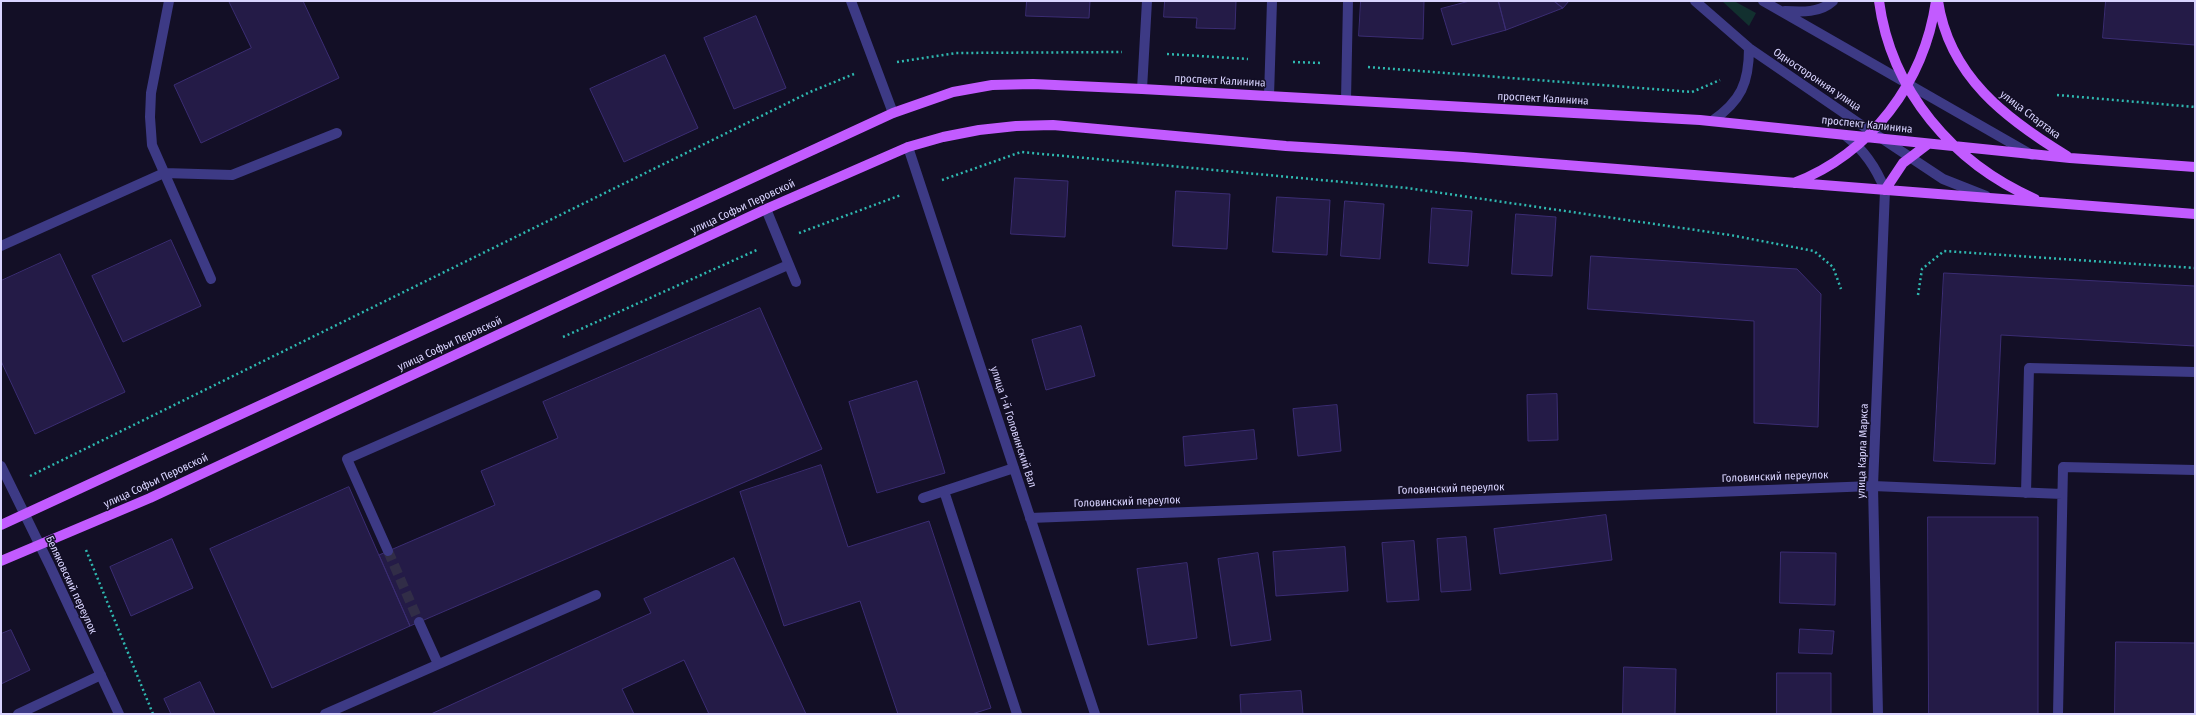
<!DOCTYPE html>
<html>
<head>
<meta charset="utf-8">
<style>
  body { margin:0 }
  #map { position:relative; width:2196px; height:715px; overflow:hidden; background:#130f26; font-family:"Fira Sans Condensed",sans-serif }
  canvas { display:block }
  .frame { position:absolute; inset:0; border:2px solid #d9d4ff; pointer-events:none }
</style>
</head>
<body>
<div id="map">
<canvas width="2196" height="715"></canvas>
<div class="frame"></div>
</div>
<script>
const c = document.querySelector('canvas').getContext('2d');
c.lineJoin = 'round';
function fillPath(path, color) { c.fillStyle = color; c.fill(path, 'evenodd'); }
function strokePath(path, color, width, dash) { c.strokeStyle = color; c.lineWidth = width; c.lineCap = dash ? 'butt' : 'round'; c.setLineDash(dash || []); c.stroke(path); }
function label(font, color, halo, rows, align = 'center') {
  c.font = font + ' "Fira Sans Condensed",sans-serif'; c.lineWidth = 3; c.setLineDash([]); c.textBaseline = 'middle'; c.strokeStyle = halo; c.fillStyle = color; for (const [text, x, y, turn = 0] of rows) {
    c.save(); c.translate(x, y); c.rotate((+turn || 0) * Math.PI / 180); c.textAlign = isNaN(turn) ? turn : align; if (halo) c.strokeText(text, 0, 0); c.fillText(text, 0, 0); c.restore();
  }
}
fillPath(new Path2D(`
  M1722 1H1734L1756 13 1749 26Z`), '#12302f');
const building = new Path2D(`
  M229 1H303L339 78 201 143 174 85 251 48Z
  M1027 1H1090L1089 18 1026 16Z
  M1165 1H1236L1235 29 1196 28 1197 18 1164 17Z
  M1361 1H1424L1423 39 1359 36Z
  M1470 1H1498L1506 30 1452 45 1441 9Z
  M1499 1H1554L1563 8 1506 30Z
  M1554 1H1569L1563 8Z
  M2106 1H2195V45L2103 38Z
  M756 16 786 88 734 109 704 38Z
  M665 55 698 128 624 162 590 89Z
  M1015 178 1068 181 1065 237 1011 234Z
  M1176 191 1230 194 1227 249 1173 246Z
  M1277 197 1330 200 1327 255 1273 252Z
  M1345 201 1384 204 1380 259 1341 256Z
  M1432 208 1472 211 1468 266 1429 263Z
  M1516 214 1556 217 1552 276 1512 274Z
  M171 240 201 306 123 342 92 276Z
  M60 254 125 392 35 434 1 361V281Z
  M1591 256 1797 269 1821 294 1818 427 1754 423V321L1588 309Z
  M1944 273 2195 286V346L2001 335 1995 464 1934 461Z
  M760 308 822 449 410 626 379 555 495 505 481 471 558 438 543 402Z
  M1081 326 1095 376 1046 390 1032 340Z
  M917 381 945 473 877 493 849 402Z
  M1557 394 1558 440 1528 441 1527 395Z
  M1337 405 1341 451 1298 456 1293 409Z
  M1254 430 1257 459 1185 466 1183 437Z
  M821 465 848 547 929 521 991 708 972 714H898L860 601 784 626 740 492Z
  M349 487 410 626 272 688 210 549Z
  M1606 515 1612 560 1500 574 1494 529Z
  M1928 517H2038V714H1929Z
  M1466 537 1471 590 1441 592 1437 539Z
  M172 539 193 588 131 616 110 567Z
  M1414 541 1419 600 1387 602 1382 543Z
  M1345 547 1348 591 1276 596 1273 552Z
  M1781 552 1836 553 1835 605 1780 603Z
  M1258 553 1271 640 1231 646 1218 559Z
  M734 558 806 714H709L684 660 622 689 634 714H431L651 613 644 599Z
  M1187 563 1197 638 1148 645 1137 569Z
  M1800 629 1834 631 1832 654 1799 653Z
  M11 630 30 670 1 684V634Z
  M2116 642 2195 643V714H2115Z
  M1624 667 1676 669 1675 714H1623Z
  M1777 673H1831V714H1777Z
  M200 682 215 714H171L164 699Z
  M1301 691 1303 714H1241L1240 695Z`);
fillPath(building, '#241b47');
strokePath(building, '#3b2d73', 1);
strokePath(new Path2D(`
  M388 551 419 622`), '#312d47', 10, [10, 5]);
strokePath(new Path2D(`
  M1167 54 1248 59
  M897 62 956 53 1122 52
  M1293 62 1323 63
  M1368 67 1692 92 1720 80
  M2057 95 2195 107
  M942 180 1021 152 1407 188 1730 235 1814 251 1833 267 1841 289
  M799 233 901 195
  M1918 295 1922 269 1944 251 2195 268
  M563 337 759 249
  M30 476 810 92 854 74
  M86 550 153 714`), '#2fb8b0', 2.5, [2, 3]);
strokePath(new Path2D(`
  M169 1 151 93 150 117 152 145 211 279
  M851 1 893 113
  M1695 1 1749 48 1857 122 1943 179 1986 196
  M1763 1 2032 155
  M1785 11C1802 12 1820 13 1833 1
  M1142 89 1147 1
  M1269 96 1272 1
  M1346 100 1348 1
  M1712 121C1741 101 1749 83 1749 48
  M1846 136C1864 150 1876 167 1885 190L1873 486 1878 714
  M908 147 1095 714
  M766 209 796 282
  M1 246 164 173 232 175 337 133
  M1 466 50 566 119 714
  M944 491 1017 714
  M2026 493 2029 368 2195 372
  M923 498 1014 468
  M1030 518 1873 486 2062 494
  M388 551 347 459 788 265
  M419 622 438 664
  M18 714 101 675
  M325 714 596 595
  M2058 714 2063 467 2195 470`), '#3d3a85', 10);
strokePath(new Path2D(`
  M1879 1C1891 91 1953 163 2035 199
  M1938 1C1949 76 2006 119 2067 156
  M1794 183C1871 153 1924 83 1936 1
  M1885 190 1903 163 1928 144
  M1 525 893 113 953 92 992 85 1033 84 1142 89 1700 120 2070 158 2195 167
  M1 561 150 498 766 209 908 147 943 137 979 130 1016 126 1053 125 1286 146 1463 157 2195 214`), '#c25bff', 10);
label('11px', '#d9d4ff', '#130f26', [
  ["Односторонняя улица",1817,80,34],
  ["проспект Калинина",1220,81,3],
  ["проспект Калинина",1543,99,3],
  ["улица Спартака",2030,115,37],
  ["проспект Калинина",1867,125,6],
  ["улица Софьи Перовской",743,207,-25],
  ["улица Софьи Перовской",450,344,-25],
  ["улица 1-й Головинский Вал",1013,427,72],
  ["улица Карла Маркса",1863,451,-88],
  ["Головинский переулок",1775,477,-2],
  ["улица Софьи Перовской",156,481,-25],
  ["Головинский переулок",1451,489,-2],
  ["Головинский переулок",1127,502,-2],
  ["Беляковский переулок",71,585,65]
]);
</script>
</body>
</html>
